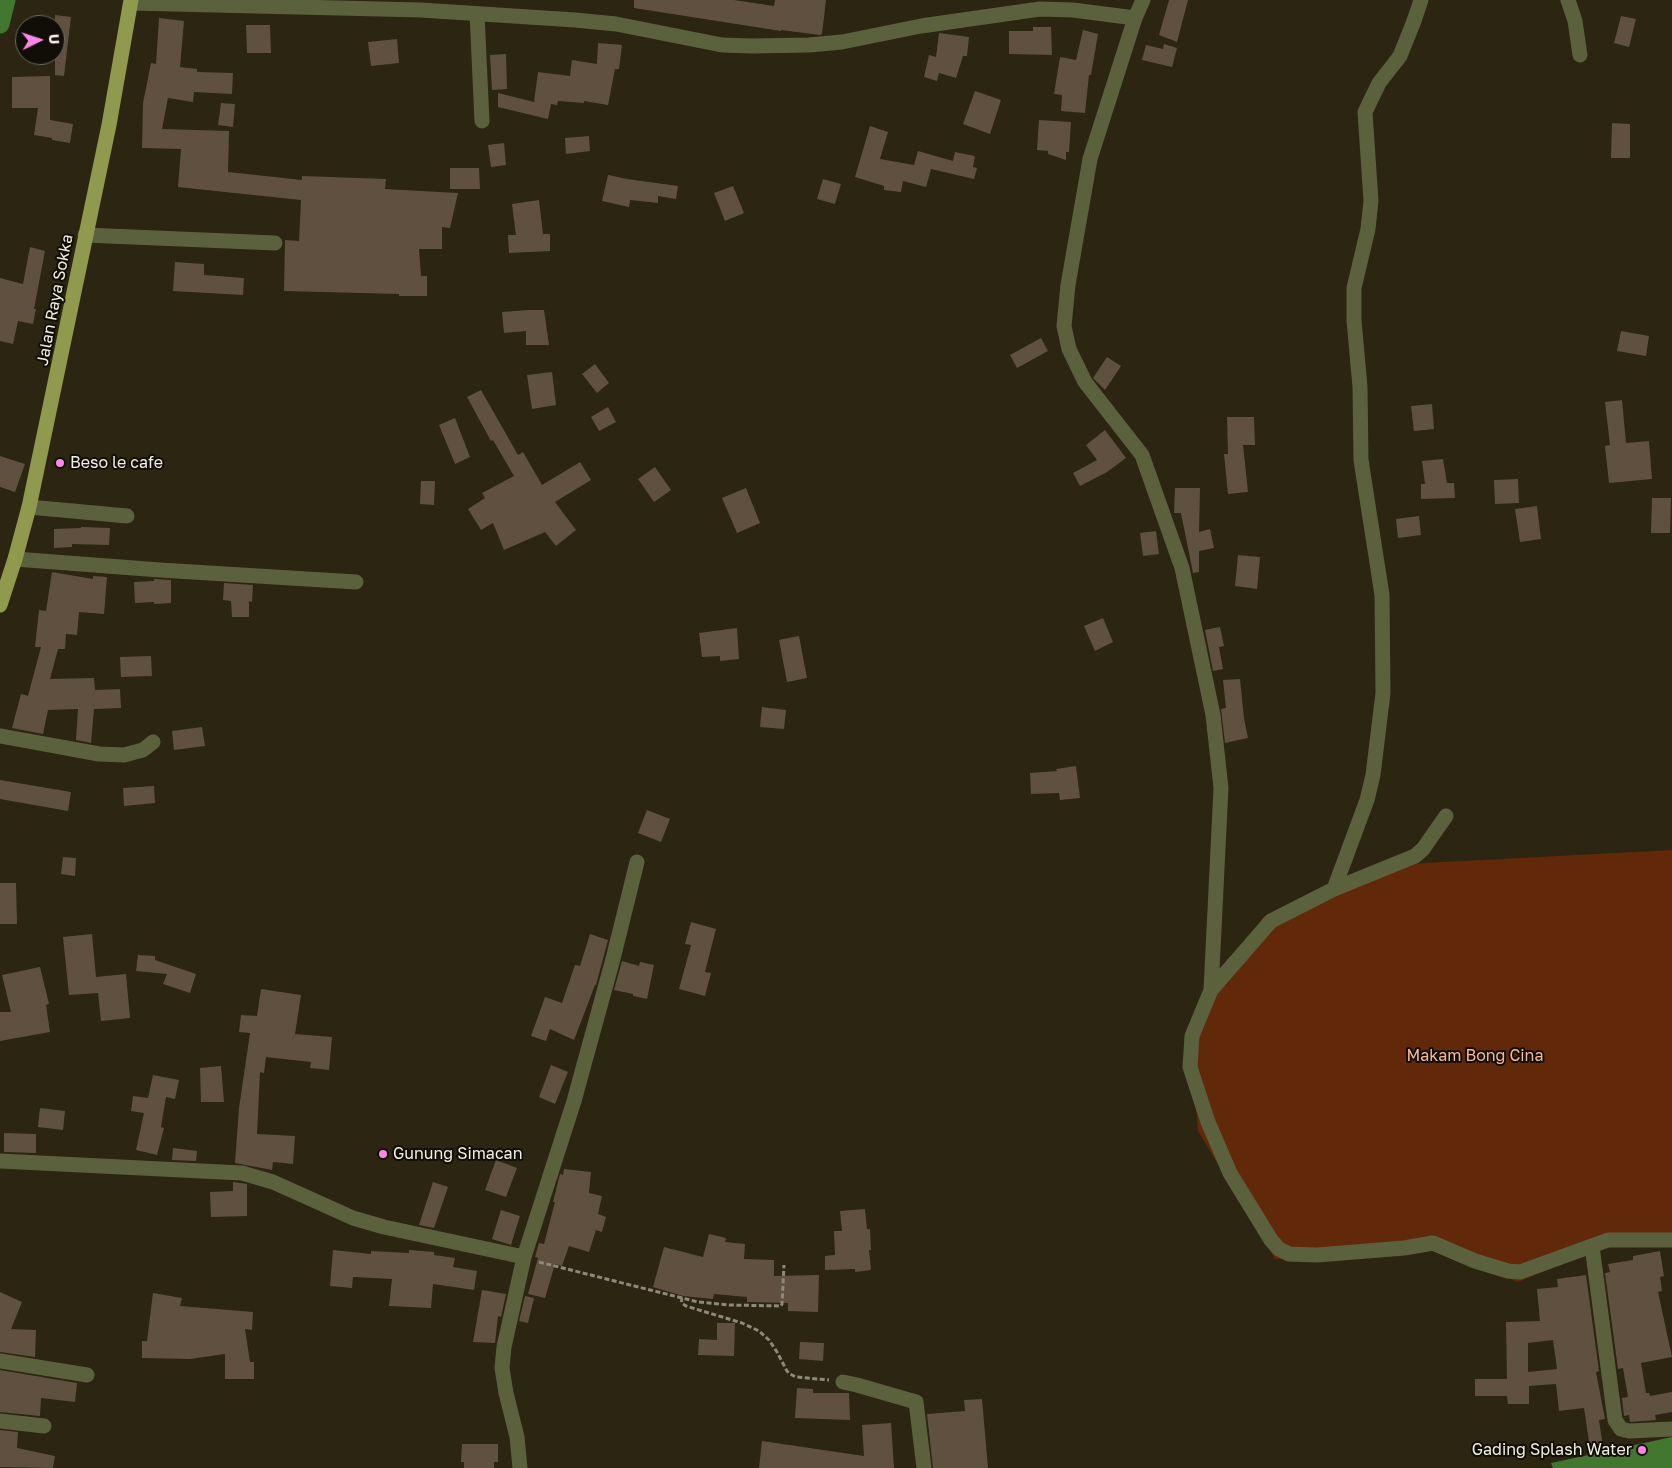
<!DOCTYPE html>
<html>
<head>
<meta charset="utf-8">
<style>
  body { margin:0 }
  #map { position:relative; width:1672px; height:1468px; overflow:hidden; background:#2b2512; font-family:"Golos Text",sans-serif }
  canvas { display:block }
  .north { position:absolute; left:15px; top:15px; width:50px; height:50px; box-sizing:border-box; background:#110e07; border:1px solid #6b685f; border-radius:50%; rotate:86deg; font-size:14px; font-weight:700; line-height:20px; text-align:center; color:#f3efe3 }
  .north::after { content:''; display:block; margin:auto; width:18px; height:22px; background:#fb87e6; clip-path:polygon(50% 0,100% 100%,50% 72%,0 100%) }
</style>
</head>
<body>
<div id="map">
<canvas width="1672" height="1468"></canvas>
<div class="north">U</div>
</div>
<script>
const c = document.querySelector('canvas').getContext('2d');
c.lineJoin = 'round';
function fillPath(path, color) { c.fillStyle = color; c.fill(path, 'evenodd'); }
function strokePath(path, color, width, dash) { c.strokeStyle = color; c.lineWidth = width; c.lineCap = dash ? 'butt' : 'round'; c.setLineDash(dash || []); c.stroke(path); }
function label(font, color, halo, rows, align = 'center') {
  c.font = font + ' "Golos Text",sans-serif'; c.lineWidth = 4; c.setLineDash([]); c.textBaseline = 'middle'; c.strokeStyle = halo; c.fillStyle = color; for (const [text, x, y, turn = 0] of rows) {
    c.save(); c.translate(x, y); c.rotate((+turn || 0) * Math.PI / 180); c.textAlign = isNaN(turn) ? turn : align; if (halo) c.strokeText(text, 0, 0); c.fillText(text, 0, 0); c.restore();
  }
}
fillPath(new Path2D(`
  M1672 850V1243L1612 1244 1518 1282 1434 1247 1363 1256 1275 1259 1198 1131 1189 1032 1210 998 1264 916 1405 864Z`), '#612809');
fillPath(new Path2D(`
  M1672 1437V1468H1553L1551 1463Z`), '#41772f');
strokePath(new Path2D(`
  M0 24 6 0`), '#41772f', 19);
fillPath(new Path2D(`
  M634 0H734L774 6 775 0H826L822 34 820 35 781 30V31L634 8Z
  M1169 0H1188L1177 42 1159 35Z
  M55 15 71 17 64 76 55 75Z
  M1621 16 1636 19 1629 47 1614 43Z
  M159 18 184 21 180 67 197 69V72L233 73 232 94 194 92 193 102 168 98 162 129 229 131 228 172 302 180V176L386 179 385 189 458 193 450 228 442 227V249H419L421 276H427V296H399V294L284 291 285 240 299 241 301 200 178 187 181 149 142 148 143 103 151 63 156 64Z
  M246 25H270L271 53H247Z
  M1033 27H1051L1052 55 1009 54V31H1033Z
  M1083 30 1098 34 1091 75H1089L1085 113 1061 111 1062 95 1054 94 1060 57 1076 60Z
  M939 33 969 37 967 56H963L956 78 939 73 937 81 924 77 929 55 936 57Z
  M397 39 399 63 371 66 368 42Z
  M598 43 622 45 619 69H615L608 105 584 101V103L558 101 557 105 551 104 548 119 498 107V93L534 102 538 72 570 76 572 60 597 64Z
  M1164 44 1177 48 1172 67 1142 60 1146 45 1163 49Z
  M506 54 507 89 492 90 490 55Z
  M50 76V120L73 124 70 143 52 140V138L34 135 38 108H12V77Z
  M975 91 1001 100 990 134 963 124Z
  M221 103 235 104 233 127 218 125Z
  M1039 120 1071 122 1069 152H1066V160L1048 154V151L1037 150Z
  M1612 123 1630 124V158H1611Z
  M870 126 888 132 880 159 914 165 918 151 953 161 955 152 975 156 973 167 977 168 974 179 931 169 926 187 903 181 901 192 884 190V186L855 177Z
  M589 136 590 151 566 154 565 138Z
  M504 143 506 165 491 167 488 145Z
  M450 168H479L480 189H450Z
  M608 175 627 179 678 186 676 199 658 196V203L630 200 629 207 602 201Z
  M823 179 841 184 835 204 817 199Z
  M733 186 744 213 725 221 714 193Z
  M539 200 543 234H550V251L509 253 508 235H516L512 204Z
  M30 247 45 251 34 309H36L33 324 18 321 13 344 0 341V278L23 284Z
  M175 262 204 264V275L244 278 243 295 173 291Z
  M528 310H544L549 345H526V331L504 333 502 312Z
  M1621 331 1649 336 1646 356 1617 351Z
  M1041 338 1048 351 1017 368 1010 355Z
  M1107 357 1121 366 1105 390 1093 378Z
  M595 364 609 383 597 393 582 374Z
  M552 372 556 405 532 409 527 375Z
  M481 390 518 455 523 452 542 485 580 462 591 480 555 502 576 530 556 546 545 532 504 550 493 523 481 530 468 509 485 498 482 493 514 476 493 440 491 441 467 397Z
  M1622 400 1626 443 1649 441 1652 479 1609 483 1605 446 1610 445 1605 402Z
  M1432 404 1434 429 1414 431 1411 406Z
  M608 407 616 422 599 431 591 417Z
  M1227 417H1254L1255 445H1243L1248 492 1228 494 1224 454H1228Z
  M455 418 470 457 455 464 439 425Z
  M1105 430 1126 458 1107 472 1080 486 1073 473 1097 460 1086 445Z
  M0 456 25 464 15 492 0 487Z
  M1443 459 1447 483H1454L1455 498 1421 499V484H1425L1422 461Z
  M655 467 671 490 654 502 638 479Z
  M1518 479 1519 503 1495 504 1494 480Z
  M421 481H435L434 505 420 504Z
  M746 488 760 523 737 533 722 498Z
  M1175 488H1200L1199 532 1210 529 1214 548 1199 551V572L1193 573 1181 513H1174Z
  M1652 498H1671L1670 533H1651Z
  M1537 506 1541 539 1520 542 1515 509Z
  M1419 516 1421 535 1398 538 1396 519Z
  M81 527 110 528 109 545 72 544V547L54 548V529L81 528Z
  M1156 531 1159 554 1143 556 1140 533Z
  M1238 555 1260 557 1257 589 1235 586Z
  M52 572 93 579V576L107 577 104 614 79 612 77 635 66 634 65 649H58L50 679 94 678 95 690 120 689 121 708 94 709 91 743 76 740 78 709 48 710 43 734 12 728 21 694 28 696 41 647H35L39 610 46 611Z
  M154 579 171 580V603L154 604V602L135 603 134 582 154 581Z
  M224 583 253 585 252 602 249 601V617H232L231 601 223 600Z
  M1103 618 1113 642 1095 651 1084 626Z
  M1220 627 1224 646 1219 647 1223 669 1213 671 1205 630Z
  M737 628 739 659 720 661V656L702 657 699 633Z
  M799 636 807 678 787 682 779 640Z
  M151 656 152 676 121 677 120 657Z
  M1240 679 1244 718 1248 738 1225 743 1221 709 1226 708 1223 680Z
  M762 707 786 710 784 729 760 727Z
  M202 727 205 746 174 750 172 731Z
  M1076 766 1080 798 1060 800 1059 793 1031 794 1030 773 1057 771 1056 769Z
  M0 780 71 792 68 811 0 799Z
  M154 786 155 803 124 806 123 788Z
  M647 810 670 819 661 842 638 833Z
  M63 857 76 858 75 876 61 874Z
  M0 883H16L17 924H0Z
  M691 922 716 929 705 972 711 973 705 996 679 989 691 945 685 944Z
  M92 934 96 977 126 974 130 1018 101 1021 98 993 69 995 63 937Z
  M590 934 608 940 596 985H595L574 1040 550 1029 546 1041 531 1036 545 997 562 1003 575 965 580 966Z
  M138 955 155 956V960L196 974 190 993 163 984 167 974 136 971Z
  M622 961 639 966 640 962 654 965 647 999 633 996V994L614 990Z
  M40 967 49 1004 46 1005 50 1032 0 1041V1012H11L2 975Z
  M261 989 301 995 295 1034 332 1037 329 1070 310 1068 311 1062 266 1057 264 1073 260 1072 257 1134 295 1136 293 1164 273 1162 272 1170 235 1163 239 1108 250 1033 239 1032 241 1015 257 1016Z
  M551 1065 568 1072 555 1104 539 1097Z
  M221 1066 224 1102H201L200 1068Z
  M153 1075 179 1080 175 1099 166 1097 161 1127 164 1128 157 1155 136 1150 144 1113 131 1111 133 1096 148 1098Z
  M40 1108 65 1111 63 1130 38 1127Z
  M4 1133 36 1134V1153L4 1152Z
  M173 1148 197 1151 196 1161 172 1160Z
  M496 1160 517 1168 506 1197 485 1190Z
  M564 1169 591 1172 589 1193 602 1196 598 1214 606 1217 602 1232 596 1230 589 1252 569 1246 562 1266 555 1264 545 1298 528 1294 538 1258 535 1257 539 1243 544 1244 555 1202H553L560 1174 563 1175Z
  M233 1182 247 1184V1216L211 1217 210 1192 233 1191Z
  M433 1182 448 1187 434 1228 419 1225Z
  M865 1209 867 1229H870L871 1250H869L871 1270 855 1272V1269L825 1270V1256L835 1255 834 1231H842L840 1211Z
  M501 1210 520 1216 511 1245 492 1239Z
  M709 1234 726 1238 725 1242 745 1244 744 1259 774 1260V1276L819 1275 818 1312 788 1311V1303L747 1302V1297L714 1294 713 1299 683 1296 653 1287 664 1247 703 1257Z
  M333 1250 371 1254V1251L409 1253V1250L434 1252V1255L455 1258 453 1267 477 1271 474 1290 433 1284 431 1308 389 1306 392 1279 353 1277 352 1288 330 1286Z
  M1660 1251 1664 1276 1660 1277 1662 1291 1658 1292 1672 1357 1641 1363 1646 1393H1649L1650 1396 1672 1392V1412L1655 1415 1656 1420 1630 1422 1629 1415 1624 1416 1622 1398 1628 1397 1623 1368 1618 1369 1605 1273 1610 1272 1608 1264 1633 1260V1256Z
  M1586 1275 1599 1371 1596 1372 1605 1419 1599 1420 1604 1454 1591 1455 1584 1408 1559 1411 1556 1384 1529 1386V1404H1508L1507 1396H1475V1379H1507L1506 1322 1540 1321 1537 1289 1558 1287 1557 1279ZM1553 1340 1557 1369 1528 1372V1343Z
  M482 1290 506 1294 501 1317 498 1316 495 1343 473 1342Z
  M0 1292 22 1302 11 1329 36 1330 35 1357 0 1352Z
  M153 1293 182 1298 180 1306 253 1312 252 1330 245 1329 250 1362H254V1379H225V1354L190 1359 142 1358V1341H147Z
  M525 1296 534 1298 528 1323 519 1321Z
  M717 1323H735L734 1356 698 1355 699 1339 717 1340Z
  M800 1342 824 1343 823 1361 799 1359Z
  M0 1370 77 1383 75 1402 41 1398 40 1416 0 1412Z
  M797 1388 813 1389V1393H849L850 1420 795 1418Z
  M982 1399 988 1468H933L927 1414 965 1411 964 1400Z
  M891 1423 894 1468H759L762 1441 864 1456 862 1425Z
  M0 1430 18 1432 17 1448 55 1456 53 1468 0 1467Z
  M462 1444H498V1462H494V1468H464V1462H461Z`), '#605040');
strokePath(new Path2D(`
  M539 1262 698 1302 730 1305 781 1306 782 1304 784 1265
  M681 1297 682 1303 686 1306 742 1323 759 1331 769 1340 777 1352 787 1371 790 1374 796 1377 829 1380`), '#8e897a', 3, [5, 2.5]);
strokePath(new Path2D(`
  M1143 0 1135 18 1090 159 1068 285 1064 326 1069 349 1085 382 1142 455 1182 568 1213 715 1221 788 1211 990
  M1568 0 1575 21 1580 55
  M131 3 421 10 575 20 616 24 722 45 752 46 809 45 842 42 921 26 1040 9 1073 10 1135 18
  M477 14 482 121
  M85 235 275 243
  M29 507 127 516
  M15 559 160 570 356 582
  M0 736 99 754 124 755 143 750 153 742
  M1446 816 1423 849 1415 856 1334 889 1271 921 1211 990 1192 1036 1190 1067 1208 1122 1230 1173 1271 1240 1279 1249 1289 1254 1317 1255 1404 1248 1433 1243 1475 1261 1508 1271 1520 1272 1608 1240H1672
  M1334 889 1367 800 1373 775 1383 693 1382 595 1361 460 1360 387 1354 320V288L1368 229 1371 201 1365 112 1379 83 1400 56 1414 21 1421 0
  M0 1161 242 1173 273 1182 353 1218 384 1227 524 1257
  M1592 1246 1615 1420 1621 1429 1629 1431 1672 1429
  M0 1361 87 1375
  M843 1382 857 1385 916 1402 924 1468
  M0 1421 44 1426
  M520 1468 517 1437 506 1393 502 1368 504 1347 524 1257 574 1101 613 959 637 862`), '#5b603d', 15);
strokePath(new Path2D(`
  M0 605 15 559 29 507 109 125 131 0`), '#909a4e', 15);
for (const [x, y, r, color] of [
  [60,463,5,"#fb87e6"],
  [383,1154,5,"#fb87e6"],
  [1642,1450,5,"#fb87e6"]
]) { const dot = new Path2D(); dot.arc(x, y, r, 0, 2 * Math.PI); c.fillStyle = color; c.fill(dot); strokePath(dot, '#110e07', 2); }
label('16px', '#f3efe3', '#110e07', [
  ["Jalan Raya Sokka",55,300,-79]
]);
label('16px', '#f3efe3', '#110e07', [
  ["Beso le cafe",70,463],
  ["Gunung Simacan",393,1154],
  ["Gading Splash Water",1632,1450,"right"]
], 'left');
label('16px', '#fbb79a', '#110e07', [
  ["Makam Bong Cina",1475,1056]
]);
</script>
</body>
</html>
